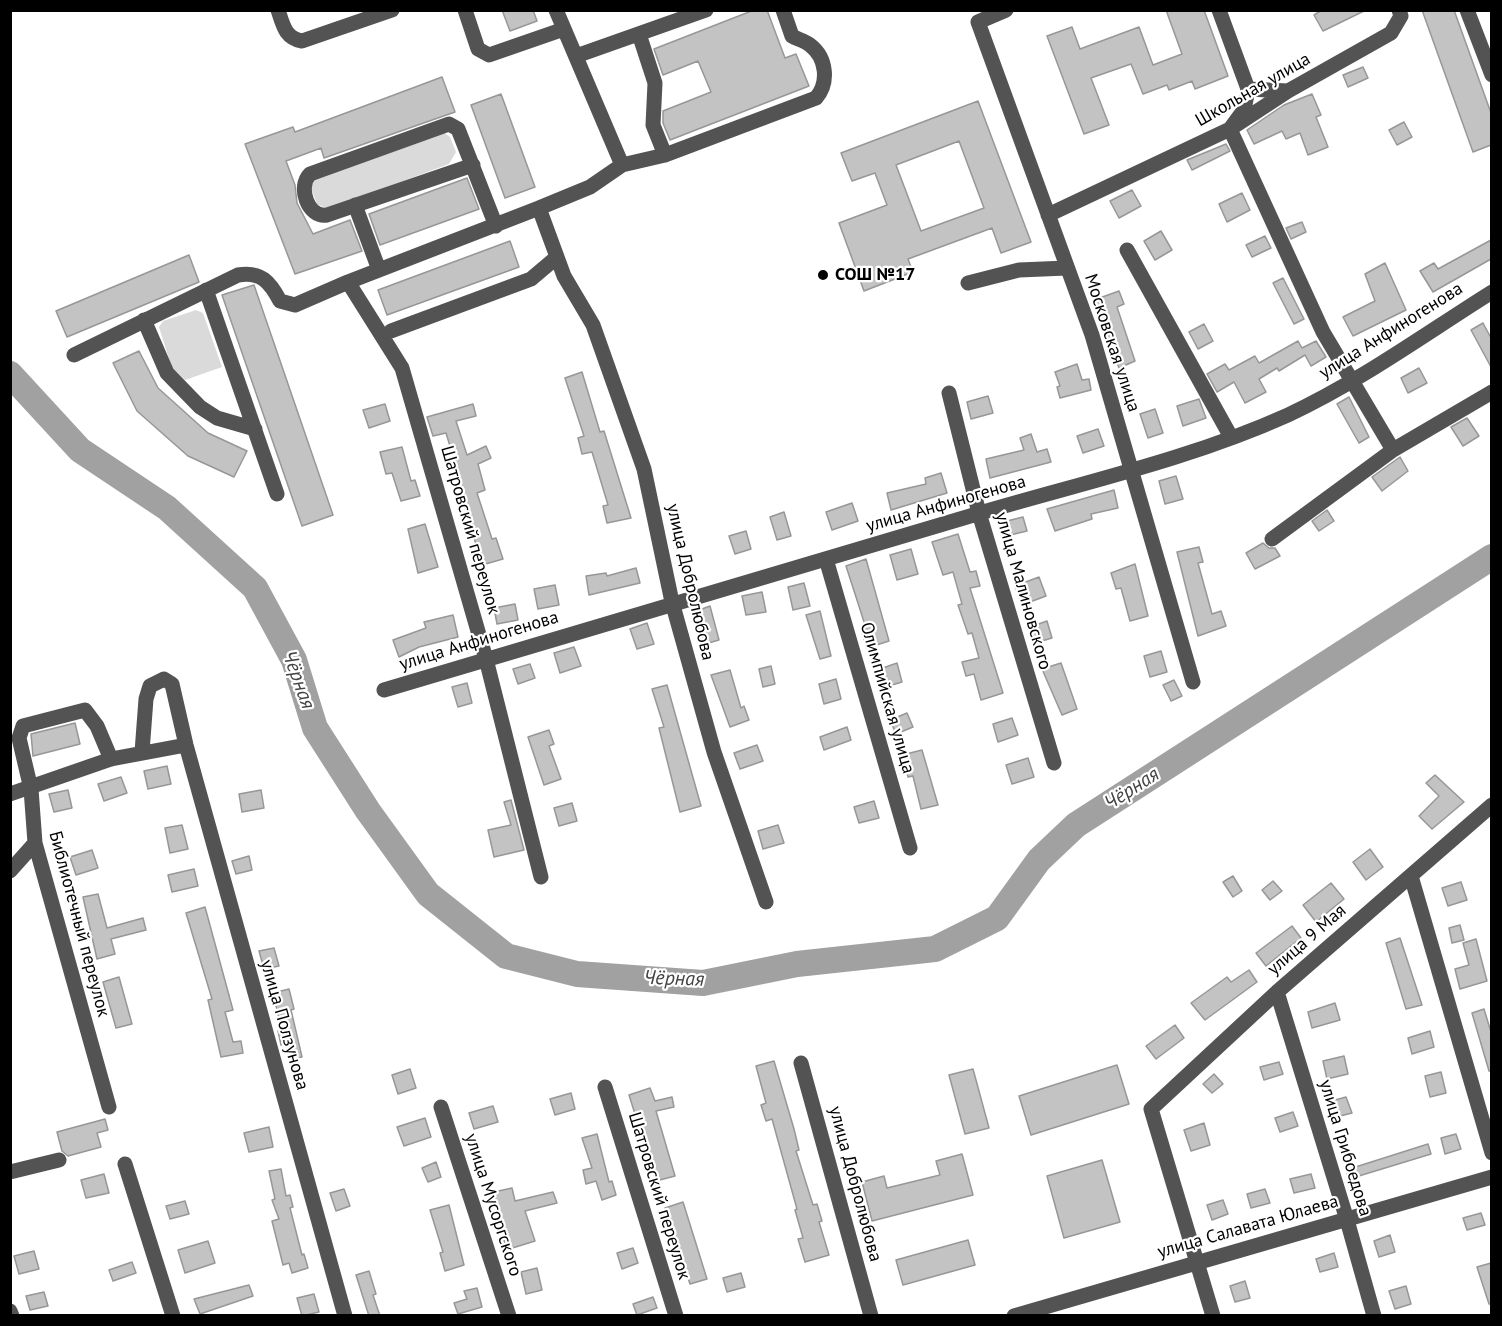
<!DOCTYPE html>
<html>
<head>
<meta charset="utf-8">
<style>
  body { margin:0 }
  #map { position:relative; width:1502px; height:1326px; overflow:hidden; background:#fff; font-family:"PT Sans",sans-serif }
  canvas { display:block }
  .frame { position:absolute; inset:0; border:12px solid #000; pointer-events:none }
</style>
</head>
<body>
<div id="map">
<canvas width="1502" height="1326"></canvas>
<div class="frame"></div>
</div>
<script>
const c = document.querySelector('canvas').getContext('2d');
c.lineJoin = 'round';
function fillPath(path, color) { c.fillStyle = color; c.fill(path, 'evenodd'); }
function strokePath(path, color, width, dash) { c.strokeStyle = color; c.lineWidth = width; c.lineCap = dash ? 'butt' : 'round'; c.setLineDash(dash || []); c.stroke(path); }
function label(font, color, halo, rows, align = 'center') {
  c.font = font + ' "PT Sans",sans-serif'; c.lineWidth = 4.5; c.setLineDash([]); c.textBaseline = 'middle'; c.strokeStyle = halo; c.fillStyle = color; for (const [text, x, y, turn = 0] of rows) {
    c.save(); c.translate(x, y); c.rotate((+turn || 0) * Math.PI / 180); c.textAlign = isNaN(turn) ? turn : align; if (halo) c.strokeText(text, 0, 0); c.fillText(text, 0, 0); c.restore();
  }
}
fillPath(new Path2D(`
  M443 132 450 137 456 152 449 164 328 209 317 204 311 188 313 180Z
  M196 310 203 313 222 367 185 380 172 368 159 327 163 321Z`), '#dadada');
strokePath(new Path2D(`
  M10 374 80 450 167 508 255 588 294 660 315 728 368 811 428 894 506 956 577 974 703 983 797 964 935 949 997 918 1039 860 1076 825 1492 557`), '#a1a1a1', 26);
const building = new Path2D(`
  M502 10H533L537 21 510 31Z
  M754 10H767L785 58 796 54 809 86 670 140 663 123V111L711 92 698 61 663 75 654 49Z
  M1166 10H1204L1228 76 1195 89 1192 81 1169 90 1167 85 1143 94 1131 64 1091 78 1109 125 1084 134 1047 36 1072 27 1080 49 1139 27 1153 65 1182 54Z
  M1322 10H1366L1323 31 1314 15Z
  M1422 10H1454L1491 113V145L1473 152Z
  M1363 67 1368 78 1348 87 1343 75Z
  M442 77 455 112 324 158 321 148 286 161 295 185 297 203 313 234 350 220 362 251 295 274 245 144 293 127 295 132Z
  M501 94 535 187 505 198 471 105Z
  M1312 94 1321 115 1316 117 1328 147 1308 155 1300 133 1286 139 1282 131 1254 144 1247 130 1284 105Z
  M978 101 1031 242 1001 253 992 228 908 259 913 272 864 291 839 223 887 205 875 173 852 181 841 153ZM959 141 984 208 921 231 896 165Z
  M1404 122 1412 137 1397 145 1389 130Z
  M1226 144 1230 151 1192 170 1187 160Z
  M467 178 479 209 380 245 369 214Z
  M1132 190 1141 206 1119 218 1110 201Z
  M1242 193 1250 210 1227 222 1219 204Z
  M1302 222 1306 232 1291 239 1286 228Z
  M1161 231 1172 250 1155 260 1144 241Z
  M1265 236 1271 248 1252 257 1246 245Z
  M1491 240V259L1433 292 1420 271 1434 263 1438 269Z
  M510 241 519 267 387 315 378 290Z
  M189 255 199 282 67 337 56 311Z
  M1385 263 1406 310 1353 336 1343 317 1375 301 1365 274Z
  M1283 278 1304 319 1294 324 1273 283Z
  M254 285 333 515 302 526 222 295Z
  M1119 291 1124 304 1117 307 1135 361 1119 368 1094 300Z
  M1483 323 1491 338V367L1471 330Z
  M1204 324 1213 341 1198 349 1189 332Z
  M1298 341 1302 348 1316 341 1326 357 1311 366 1305 355 1279 371 1277 368 1259 379 1266 392 1245 403 1234 382 1217 392 1207 374 1225 364 1229 370 1255 356 1259 363Z
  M139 351 158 388 208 433 247 451 234 477 188 456 137 411 113 363Z
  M1077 364 1082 380 1089 379 1091 390 1060 398 1057 387 1060 386 1055 372Z
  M1419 368 1427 383 1408 393 1401 378Z
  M582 372 600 432 604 431 631 518 607 523 603 506 608 505 592 452 582 454 578 438 584 436 565 378Z
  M988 396 993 413 971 419 967 402Z
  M1349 397 1369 437 1359 443 1337 404Z
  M1199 399 1206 418 1183 426 1177 406Z
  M385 404 390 421 369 428 363 410Z
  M473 404 476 416 456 421 467 455 486 446 491 458 478 464 485 490 477 493 492 539 496 538 503 559 482 565 457 480 460 479 446 433 433 436 427 417Z
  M1155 409 1163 433 1148 438 1140 414Z
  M1467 418 1479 436 1463 446 1451 427Z
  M1098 429 1104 446 1083 453 1077 436Z
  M1031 434 1037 452 1047 449 1051 462 990 478 986 459 1024 450 1020 438Z
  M402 447 411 481 415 480 420 496 401 501 392 473 386 474 380 452Z
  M1400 457 1408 471 1382 491 1372 477Z
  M941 473 947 493 891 510 887 493 926 484 925 478Z
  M1176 476 1183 499 1165 504 1159 481Z
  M1114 490 1118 508 1091 514 1092 519 1055 531 1047 509Z
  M852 503 858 521 832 530 826 512Z
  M1327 510 1334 521 1319 531 1312 521Z
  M784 512 791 536 777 540 770 517Z
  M1023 517 1027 531 1002 537 999 523Z
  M425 524 438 567 418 573 408 529Z
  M746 531 751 549 735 554 729 536Z
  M958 534 970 572 976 571 980 586 970 588 1003 693 981 700 974 674 966 676 962 662 979 658 972 633 968 634 958 605 962 604 953 572 943 575 932 542Z
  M1263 543 1269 548H1275L1280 556 1255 569 1246 553Z
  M1199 547 1203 562 1198 563 1212 614 1221 611 1226 626 1198 636 1177 552Z
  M911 549 918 574 897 580 890 555Z
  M866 559 889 641 867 648 861 630 866 628 846 566Z
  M1135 564 1148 616 1130 621 1121 588 1116 589 1111 573Z
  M636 568 640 583 589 595 586 576 606 573 607 576Z
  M1039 577 1046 596 1022 605 1015 586Z
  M804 583 810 606 793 610 788 587Z
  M555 585 559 605 538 609 534 589Z
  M762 592 766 612 746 615 742 596Z
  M515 604 518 620 497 624 494 608Z
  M710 606 719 640 705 644 694 612Z
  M820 611 831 656 820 659 806 615Z
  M453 615 458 637 419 647 399 657 393 640 426 628 424 622Z
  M1047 621 1052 638 1035 643 1030 627Z
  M647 623 654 644 637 649 630 629Z
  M574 647 581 666 560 673 554 653Z
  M1161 651 1167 672 1150 677 1144 656Z
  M897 663 902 682 882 688 877 670Z
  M1061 663 1077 709 1062 715 1042 669Z
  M530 664 535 678 518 684 513 669Z
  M771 666 775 684 763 687 759 669Z
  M730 670 741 708 744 706 749 720 730 727 711 675Z
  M836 679 841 699 824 704 819 684Z
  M1174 680 1182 696 1171 701 1163 685Z
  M467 683 472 703 458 707 452 687Z
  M667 685 701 806 680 812 659 728 664 727 652 689Z
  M907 713 913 727 896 734 890 720Z
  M1012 718 1018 735 998 742 993 724Z
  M75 723 80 744 33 756 31 734Z
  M847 727 851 740 824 750 820 737Z
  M549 730 554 744 549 746 561 779 544 785 528 737Z
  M757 745 763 761 740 769 734 753Z
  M922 750 938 805 921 809 913 776 908 777 902 755Z
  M1028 758 1034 777 1012 784 1006 765Z
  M167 766 171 784 148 789 144 771Z
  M1435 775 1464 802 1432 829 1419 816 1439 796 1426 783Z
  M121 777 127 793 104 801 98 784Z
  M68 790 72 808 54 812 49 794Z
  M261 790 264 808 242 812 239 794Z
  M511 800 524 850 494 857 488 830 511 825 504 802Z
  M874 801 879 818 859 823 854 807Z
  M572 803 577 821 559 826 554 808Z
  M182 825 188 849 170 853 165 828Z
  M778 825 784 843 763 849 758 831Z
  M1370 849 1383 867 1366 880 1353 862Z
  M92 850 98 868 76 875 70 857Z
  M249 856 252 870 236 874 232 861Z
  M194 869 198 886 172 892 168 875Z
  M1233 876 1242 891 1233 897 1223 882Z
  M1273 881 1282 891 1270 900 1262 890Z
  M1461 882 1467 900 1448 906 1442 888Z
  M1331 883 1344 899 1316 922 1303 905Z
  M98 894 107 928 143 918 146 930 111 939 115 954 97 959 83 897Z
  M205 907 233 1010 225 1012 233 1042 241 1041 243 1053 221 1057 208 1000 212 999 186 913Z
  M1460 925 1464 940 1452 943 1449 928Z
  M1292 926 1301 938 1266 966 1256 953Z
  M1400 938 1422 1005 1406 1009 1386 943Z
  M1476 939 1487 981 1460 989 1455 969 1469 965 1463 943Z
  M274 948 279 966 264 969 259 951Z
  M1249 970 1257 982 1205 1020 1191 1003 1227 977 1231 982Z
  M119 977 132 1024 116 1028 103 982Z
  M289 989 294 1009 291 1010 302 1057 289 1060 286 1044 281 1045 278 1031H282L273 993Z
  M1335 1003 1340 1020 1312 1028 1308 1012Z
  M1484 1009 1491 1032V1071H1489L1472 1013Z
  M1175 1025 1184 1038 1156 1059 1146 1046Z
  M1430 1031 1434 1047 1412 1054 1408 1038Z
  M1344 1056 1348 1074 1327 1079 1323 1061Z
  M774 1061 794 1129 799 1150 796 1151 813 1205 817 1204 822 1221 819 1222 829 1255 805 1262 798 1239 803 1238 795 1210 797 1209 772 1119 766 1121 761 1105 766 1103 756 1066Z
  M1279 1062 1283 1074 1264 1080 1260 1067Z
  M1117 1065 1129 1104 1031 1135 1019 1096Z
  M410 1069 416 1088 398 1094 392 1075Z
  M973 1069 989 1128 965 1134 949 1075Z
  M1441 1072 1446 1093 1430 1097 1425 1076Z
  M1214 1074 1223 1084 1212 1093 1203 1084Z
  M650 1088 655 1101 672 1097 674 1107 656 1111 675 1176 656 1181 629 1095Z
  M571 1093 575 1109 555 1115 550 1099Z
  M1346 1097 1352 1113 1340 1116 1335 1100Z
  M493 1106 498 1122 474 1129 469 1113Z
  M1293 1112 1298 1126 1280 1132 1275 1118Z
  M425 1118 431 1137 404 1146 397 1127Z
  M105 1119 108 1130 97 1133 101 1147 68 1156 62 1151 57 1132Z
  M1204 1123 1210 1145 1191 1151 1184 1130Z
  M269 1127 273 1147 249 1152 244 1133Z
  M597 1134 609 1182 612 1181 616 1195 602 1200 596 1181 586 1184 583 1170 592 1168 582 1138Z
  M1456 1134 1461 1149 1445 1154 1441 1138Z
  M1428 1144 1431 1154 1349 1179 1346 1170Z
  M962 1154 973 1195 872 1221 862 1182 884 1176 887 1188 940 1175 936 1161Z
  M1102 1160 1120 1222 1064 1238 1047 1176Z
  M436 1162 441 1177 428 1182 422 1168Z
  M281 1169 286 1196 290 1195 293 1207 290 1208 302 1255 304 1254 308 1268 292 1273 289 1263 283 1265 272 1221 279 1219 272 1200 275 1199 269 1171Z
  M104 1174 109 1193 86 1198 81 1180Z
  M1311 1174 1315 1188 1294 1193 1290 1179Z
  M512 1188 515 1201 553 1192 557 1203 525 1211 535 1241 506 1250 494 1192Z
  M344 1189 350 1206 336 1211 330 1193Z
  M1265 1189 1270 1203 1251 1208 1247 1194Z
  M1223 1200 1228 1214 1212 1220 1207 1205Z
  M185 1201 189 1214 170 1219 166 1206Z
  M683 1202 707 1279 690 1284 665 1208Z
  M449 1205 464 1265 445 1271 440 1253 443 1252 430 1210Z
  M1481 1213 1485 1225 1467 1230 1463 1218Z
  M1390 1235 1395 1252 1379 1257 1374 1241Z
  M968 1240 975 1265 903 1285 896 1260Z
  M208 1241 215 1263 185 1273 178 1250Z
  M633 1248 638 1263 622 1269 617 1253Z
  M34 1251 39 1269 19 1274 14 1256Z
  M1334 1253 1338 1267 1320 1272 1316 1259Z
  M132 1262 136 1273 113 1281 109 1270Z
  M1491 1263V1304H1489L1477 1267Z
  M537 1268 542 1290 526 1294 521 1272Z
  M369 1271 376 1294 373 1295 380 1316H369L356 1275Z
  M741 1273 745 1287 727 1292 723 1278Z
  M1245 1281 1250 1298 1235 1302 1230 1286Z
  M249 1285 253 1296 200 1314 194 1299Z
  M1406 1286 1411 1304 1395 1309 1389 1291Z
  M477 1288 482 1307 458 1314 454 1303 467 1299 464 1291Z
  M44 1292 48 1306 30 1310 26 1296Z
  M314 1294 319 1312 302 1316 297 1298Z
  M653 1297 657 1308 637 1315 633 1304Z`);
fillPath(building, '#c3c3c3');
strokePath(building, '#979797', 1.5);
strokePath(new Path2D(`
  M278 10C283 25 285 38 302 41L392 10
  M465 10 478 49 489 55 564 29
  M556 10 622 165 590 187 539 208 564 276 593 325 644 469 672 602 714 752 766 902
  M1006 10 978 22 1092 335 1193 682
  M1219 10 1248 89 1244 110 1230 129 1323 332 1393 450
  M1467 10 1492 75
  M639 34 655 83 653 125 665 155
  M576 56 706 10
  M1248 89 1288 91
  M473 165 327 215C308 218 297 187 310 174L449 124 458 129 496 226
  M622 165 665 155 816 98C829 83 827 58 810 45 805 41 797 39 792 36L783 10
  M355 205 379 270
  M539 208 348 282 402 368 486 659 541 877
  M1048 215 1230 129 1288 91 1391 33 1401 16 1399 10
  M1127 250 1231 437
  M968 283 1019 270 1067 268
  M206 290 277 494
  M144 320 167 373 200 407 217 418 255 429
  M391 331 531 279 557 257
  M74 355 238 275C261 271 270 282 280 301L295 305 348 282
  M949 393 979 513 1054 763
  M1272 539 1393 450 1492 392
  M826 559 910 848
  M384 690C581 630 779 572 977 514 1081 483 1188 460 1288 415 1359 382 1425 334 1492 292
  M142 752 146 699 150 686 164 679 172 684 186 745 345 1316
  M10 794 111 759 186 745
  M10 871 35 843
  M1411 876 1492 1153
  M1277 992 1347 1220 1374 1316
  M801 1063 871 1316
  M605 1087 676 1316
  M109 1107 35 843 31 789 19 738 23 726 85 710 97 726 111 759
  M441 1107 509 1316
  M125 1164 173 1316
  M10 1172 59 1160
  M10 1311 12 1316
  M1014 1316 1492 1177
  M1213 1316 1151 1109 1277 992 1492 805`), '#535353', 15);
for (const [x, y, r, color] of [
  [823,275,6,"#000"]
]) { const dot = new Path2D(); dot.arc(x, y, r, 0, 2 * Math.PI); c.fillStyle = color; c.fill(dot); strokePath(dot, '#fff', 2); }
label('18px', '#000', '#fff', [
  ["Школьная улица",1253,90,-30],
  ["улица Анфиногенова",1391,331,-32],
  ["Московская улица",1112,343,72],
  ["улица Анфиногенова",946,504,-16],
  ["Шатровский переулок",470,530,74],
  ["улица Добролюбова",690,582,77],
  ["улица Малиновского",1023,591,74],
  ["улица Анфиногенова",479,641,-17],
  ["Олимпийская улица",887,698,74],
  ["Библиотечный переулок",79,924,75],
  ["улица 9 Мая",1307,940,-41],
  ["улица Ползунова",284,1025,74],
  ["улица Грибоедова",1345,1148,73],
  ["улица Добролюбова",855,1184,75],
  ["Шатровский переулок",659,1196,73],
  ["улица Мусоргского",493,1205,72],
  ["улица Салавата Юлаева",1248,1227,-16]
]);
label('bold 18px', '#000', '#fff', [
  ["СОШ №17",835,275]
], 'left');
label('italic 20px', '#424242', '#fff', [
  ["Чёрная",298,680,70],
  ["Чёрная",1132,789,-33],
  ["Чёрная",674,979,2]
]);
</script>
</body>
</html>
